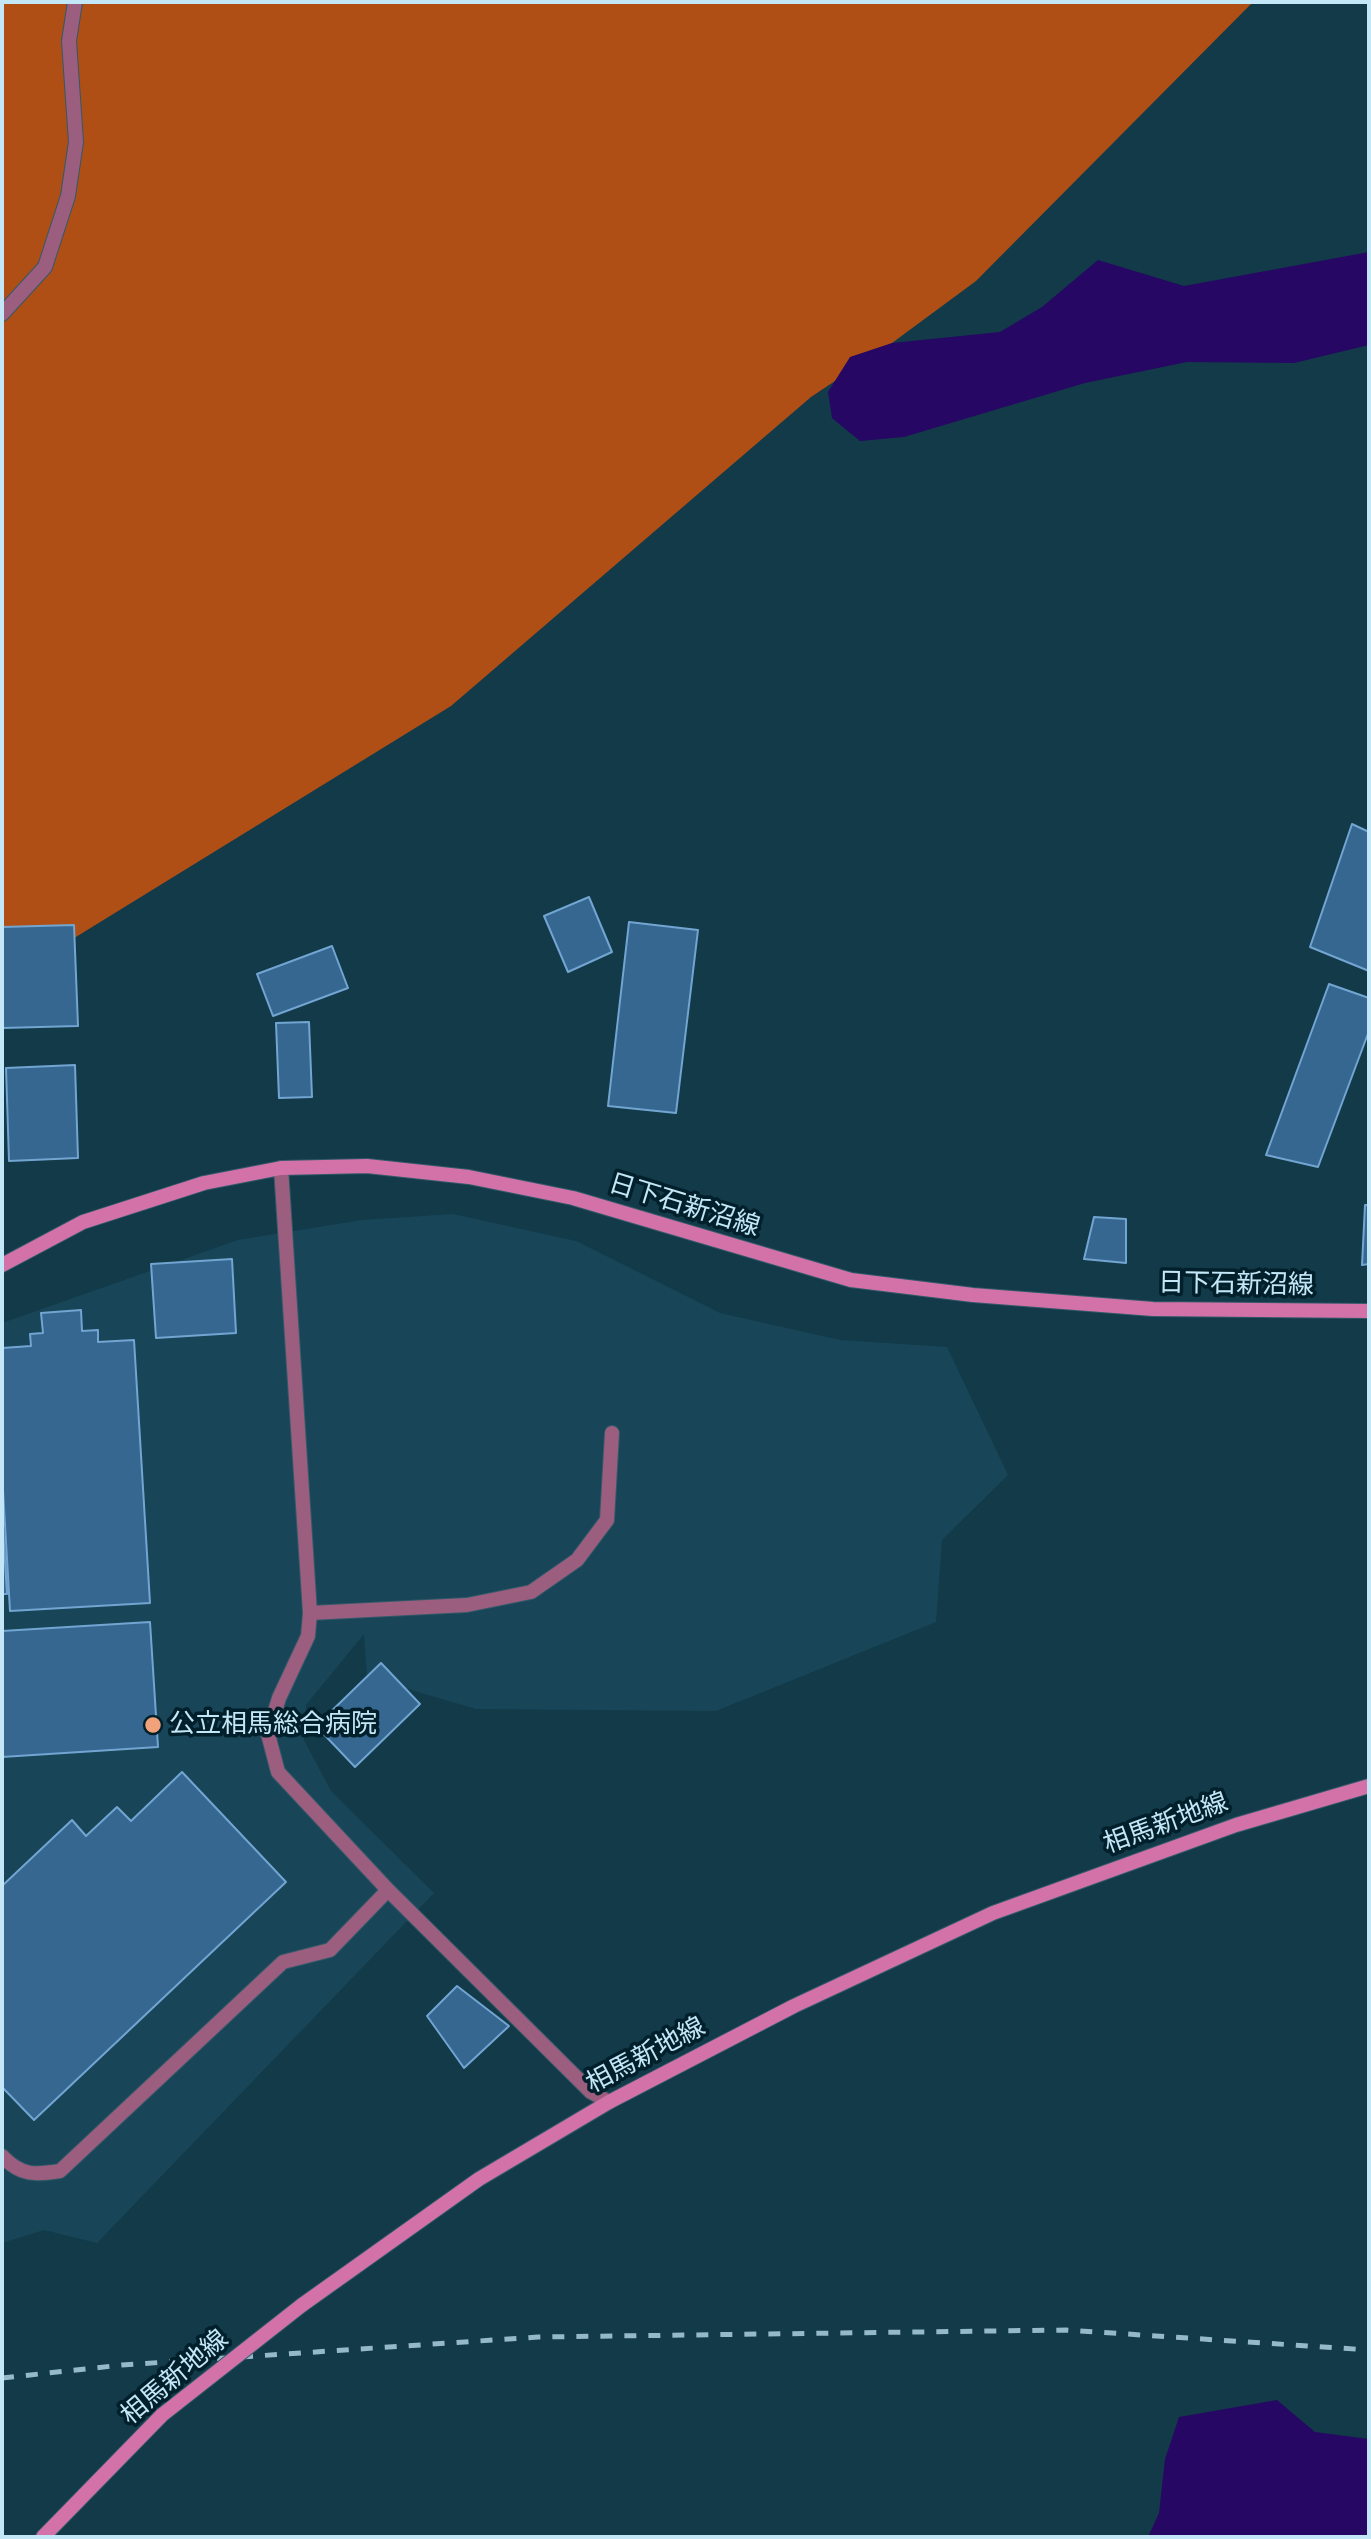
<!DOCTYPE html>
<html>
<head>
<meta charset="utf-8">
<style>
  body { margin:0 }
  #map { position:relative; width:1371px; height:2539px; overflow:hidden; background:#123a49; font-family:"Space Grotesk",sans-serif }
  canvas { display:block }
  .frame { position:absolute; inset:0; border:4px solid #c4e7f7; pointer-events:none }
</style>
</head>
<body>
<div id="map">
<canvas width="1371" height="2539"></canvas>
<div class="frame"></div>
</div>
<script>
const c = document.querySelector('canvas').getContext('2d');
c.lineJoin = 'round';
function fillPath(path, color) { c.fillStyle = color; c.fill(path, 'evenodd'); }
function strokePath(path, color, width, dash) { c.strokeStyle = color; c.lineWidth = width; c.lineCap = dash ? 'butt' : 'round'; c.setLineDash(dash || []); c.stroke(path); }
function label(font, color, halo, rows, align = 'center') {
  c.font = font + ' "Space Grotesk","Noto Sans JP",sans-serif'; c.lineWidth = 7; c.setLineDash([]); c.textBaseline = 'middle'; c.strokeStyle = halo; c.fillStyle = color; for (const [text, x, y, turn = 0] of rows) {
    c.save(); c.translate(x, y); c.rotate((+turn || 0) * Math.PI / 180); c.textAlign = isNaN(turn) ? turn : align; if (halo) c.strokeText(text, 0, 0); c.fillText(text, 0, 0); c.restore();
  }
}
fillPath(new Path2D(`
  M453 1214 576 1241 720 1313 840 1340 947 1347 1008 1475 942 1540 936 1622 716 1711 476 1709 367 1677 364 1634 306 1705 304 1740 331 1791 434 1893 97 2243 44 2230 2 2243V1323L238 1240 362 1220Z`), '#184658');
fillPath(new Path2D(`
  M2 2H1253L976 281 892 343 811 397 451 706 71 940 2 938Z`), '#af4f15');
fillPath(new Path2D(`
  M1369 252V345L1294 363 1187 362 1085 383 904 437 860 441 832 418 828 392 850 357 892 343 1000 332 1042 307 1098 260 1184 286Z
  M1277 2400 1315 2432 1369 2439V2537H1148L1159 2513 1165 2459 1179 2417Z`), '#260763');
const building = new Path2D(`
  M1352 824 1369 832V971L1310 947Z
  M589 897 612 952 568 972 544 916Z
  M629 922 698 930 676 1113 608 1106Z
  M74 925 78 1026 2 1028V927Z
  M332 946 348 988 273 1016 257 974Z
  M1329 984 1369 998V1031L1318 1167 1266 1155Z
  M309 1022 312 1097 279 1098 276 1023Z
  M75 1065 78 1158 9 1161 6 1068Z
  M1365 1205H1369V1264L1362 1265Z
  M1094 1217 1126 1219V1263L1084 1259Z
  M232 1259 236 1333 156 1338 151 1264Z
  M81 1310 82 1331 98 1330V1342L134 1340 150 1603 10 1611 2 1473V1348L31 1346 30 1334 43 1333 41 1313Z
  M2 1512 7 1594H2Z
  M150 1622 158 1747 2 1757V1631Z
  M381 1663 420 1704 355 1767 316 1726Z
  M182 1772 286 1882 34 2120 2 2087V1886L72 1820 86 1836 117 1807 131 1821Z
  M457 1986 509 2026 464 2068 427 2016Z`);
fillPath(building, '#366790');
strokePath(building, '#72a5d2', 2);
const service = new Path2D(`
  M310 1613 467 1605 531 1592 577 1560 607 1520 612 1433`);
const minor = new Path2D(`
  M2 314 45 267 68 196 76 142 69 41 75 2
  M281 1168 310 1613 308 1636 279 1698 268 1734 278 1772 388 1890
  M2 2156C21 2176 35 2175 60 2171L283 1962 330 1950 388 1890 591 2092 609 2102`);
const secondary = new Path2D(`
  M2 1265 83 1222 204 1183 281 1168 367 1166 469 1177 573 1198 851 1280 973 1295 1153 1309 1369 1311
  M302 2305 479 2179 609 2102 794 2006 993 1913 1236 1825 1369 1786
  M43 2537 162 2415`);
strokePath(service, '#325968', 16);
strokePath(minor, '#325968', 16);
strokePath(secondary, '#325968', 16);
strokePath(service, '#9b5e7f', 14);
strokePath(minor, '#9b5e7f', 14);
strokePath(secondary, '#d372a9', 14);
strokePath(new Path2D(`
  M2 2378 122 2365 538 2337 1066 2330 1369 2350`), '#95b9c9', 5, [12, 12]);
const secondaryBridge = new Path2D(`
  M162 2415 302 2305`);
strokePath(secondaryBridge, '#325968', 16, []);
strokePath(secondaryBridge, '#d372a9', 14);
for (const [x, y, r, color] of [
  [153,1725,9,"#f1a27b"]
]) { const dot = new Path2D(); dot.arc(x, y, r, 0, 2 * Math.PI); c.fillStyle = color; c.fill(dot); strokePath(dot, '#01202c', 2.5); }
label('26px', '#c4e7f7', '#01202c', [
  ["日下石新沼線",684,1206,17],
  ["日下石新沼線",1236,1285,1],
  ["相馬新地線",1166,1824,-20],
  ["相馬新地線",646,2056,-28],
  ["相馬新地線",175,2378,-40]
]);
label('26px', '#c4e7f7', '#01202c', [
  ["公立相馬総合病院",169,1725]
], 'left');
</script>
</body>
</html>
